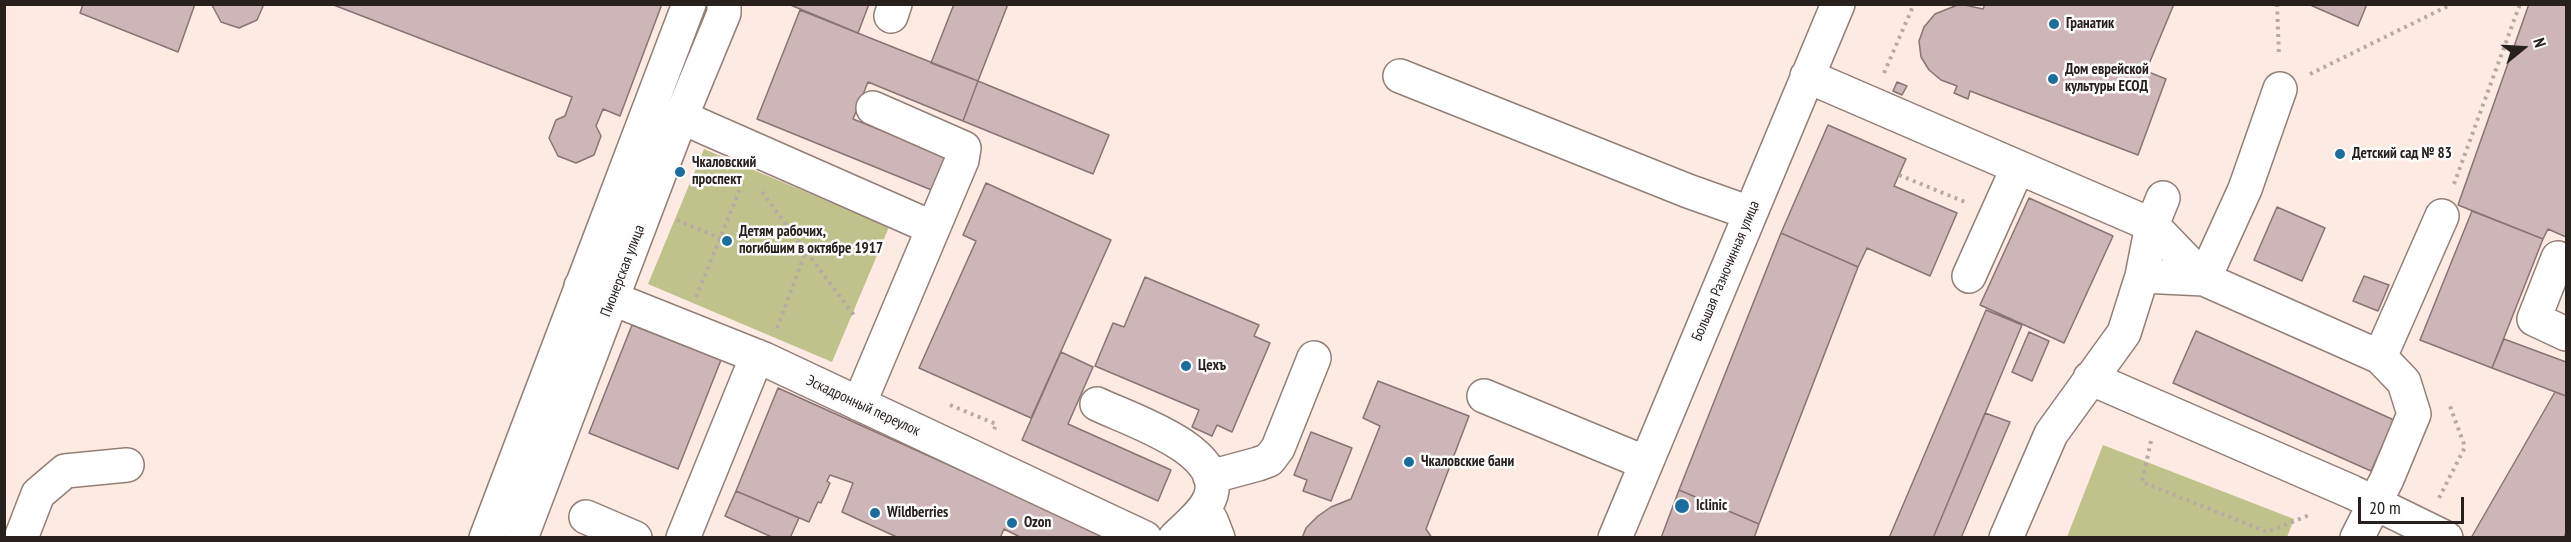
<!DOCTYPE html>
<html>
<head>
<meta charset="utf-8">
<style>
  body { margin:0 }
  #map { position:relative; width:2571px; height:542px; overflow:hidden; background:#fdebe3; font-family:"PT Sans Narrow",sans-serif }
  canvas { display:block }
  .frame { position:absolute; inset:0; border:6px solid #28201d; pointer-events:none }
  .north { position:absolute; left:2493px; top:18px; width:60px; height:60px; -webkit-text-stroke:4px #fcfcfc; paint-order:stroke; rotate:72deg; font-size:16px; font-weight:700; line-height:24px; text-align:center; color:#28201d }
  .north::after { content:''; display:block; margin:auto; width:21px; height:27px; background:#28201d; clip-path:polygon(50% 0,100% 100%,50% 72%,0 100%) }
  .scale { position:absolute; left:2358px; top:497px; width:106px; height:27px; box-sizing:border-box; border:3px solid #28201d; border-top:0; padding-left:8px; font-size:18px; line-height:21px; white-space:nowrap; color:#28201d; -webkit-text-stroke:4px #fcfcfc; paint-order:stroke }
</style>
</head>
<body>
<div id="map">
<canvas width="2571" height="542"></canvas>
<div class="frame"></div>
<div class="north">N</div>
<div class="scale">20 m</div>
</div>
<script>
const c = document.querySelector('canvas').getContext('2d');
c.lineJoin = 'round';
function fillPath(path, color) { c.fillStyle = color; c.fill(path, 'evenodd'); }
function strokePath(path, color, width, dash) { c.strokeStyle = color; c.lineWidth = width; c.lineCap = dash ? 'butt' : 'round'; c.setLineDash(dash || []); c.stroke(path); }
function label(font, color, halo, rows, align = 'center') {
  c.font = font + ' "PT Sans Narrow",sans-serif'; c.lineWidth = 5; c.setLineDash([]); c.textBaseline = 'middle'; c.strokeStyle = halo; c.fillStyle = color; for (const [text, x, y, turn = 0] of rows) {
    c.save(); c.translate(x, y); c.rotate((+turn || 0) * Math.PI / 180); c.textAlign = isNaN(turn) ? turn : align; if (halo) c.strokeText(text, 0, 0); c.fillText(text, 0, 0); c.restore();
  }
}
fillPath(new Path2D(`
  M704 149 889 227 832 362 648 284Z
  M2103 445 2294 519 2287 537H2067Z`), '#c0c28c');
const building = new Path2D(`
  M83 4H195L178 52 80 13Z
  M264 4 257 20 239 28 221 22 212 5Z
  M331 4H662L620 116 603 109 596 126 601 136 594 155 576 163 558 156 549 138 556 120 565 116 572 97Z
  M788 4H869L858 33Z
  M954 4H1008L978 81 931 63Z
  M1960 4 1983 9 1985 4H2174L2146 71 2166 79 2138 155 1970 91 1968 99 1954 93 1957 86 1941 80 1929 70 1921 57 1919 41 1924 27 1935 14Z
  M2308 4H2367L2358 26Z
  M2529 4H2566V237L2548 229 2543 239 2458 205Z
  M800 10 978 81 963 121 868 82 853 119 948 157 934 191 757 119Z
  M978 81 1109 135 1093 174 963 121Z
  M1897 82 1907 86 1902 95 1893 91Z
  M1828 125 1906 159 1894 186 1957 213 1930 276 1867 248 1858 267 1781 233Z
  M986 183 1111 240 1031 418 919 368 976 241 963 235Z
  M2029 198 2113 236 2064 343 1980 305Z
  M2277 207 2325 228 2302 281 2254 260Z
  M2472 211 2543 239 2492 368 2420 340Z
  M1781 233 1858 267 1759 524 1679 490Z
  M2364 276 2389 285 2378 311 2353 301Z
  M1145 277 1259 325 1254 336 1270 343 1232 432 1217 425 1212 436 1192 427 1199 410 1095 366 1113 323 1124 327Z
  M1986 310 2022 325 1933 538H1889Z
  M632 325 721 360 678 469 589 433Z
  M2196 331 2394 420 2371 471 2173 383Z
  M2029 332 2049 341 2032 381 2012 372Z
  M2504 339 2566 362V396L2492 368Z
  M1061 352 1093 367 1068 424 1171 470 1158 501 1022 440Z
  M1378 381 1469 416 1426 529 1432 538H1302L1306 528 1318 516 1331 507 1351 499 1380 426 1363 418Z
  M778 388 1111 538H1022L1004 529 1000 538H899L842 512 853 483 830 475 827 481 830 483 821 503 818 502 809 522 736 491Z
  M2555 392 2566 396V532L2564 538H2471Z
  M1985 413 2010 422 1961 538H1933Z
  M1311 432 1352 448 1331 501 1303 491 1307 480 1294 475Z
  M1679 490 1759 524 1754 538H1661Z
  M736 491 799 518 790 538H774L725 516Z`);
fillPath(building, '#cdb5b8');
strokePath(building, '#897375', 1.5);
const minor = new Path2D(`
  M891 16 895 4
  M1400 76 1688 191 1750 213
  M1807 76 2152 225 2142 276 2204 279 2380 357 2404 382 2414 414 2387 479 2357 538
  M681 117 933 228
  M2163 198 2152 225 2204 279 2245 189 2280 89
  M2558 258 2534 319 2566 334
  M1969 276 2018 167
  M581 286 764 359 1145 538
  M2380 357 2442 216
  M2090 378 2352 492 2446 538
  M1484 396 1646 463
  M859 404 962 160 964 148 873 108
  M1097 404C1128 419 1224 449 1211 495 1206 512 1187 526 1175 538
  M1210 477 1258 464 1269 460 1278 448 1314 358
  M1201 512 1211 520 1218 538
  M586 517 635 538
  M21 538 38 494 65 471 127 465
  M486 538 689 4
  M521 538 681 117 724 13V4
  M683 538 757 356
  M1615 538 1838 4
  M2006 538 2051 434 2124 333 2142 276`);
strokePath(minor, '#927e76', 36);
strokePath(new Path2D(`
  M2277 4 2279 56
  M1884 73 1914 4
  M2310 74 2452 4
  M1899 175 1965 202
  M2454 184 2520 4
  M762 192 856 318
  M677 220 727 241
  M696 297 743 182
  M777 328 806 251
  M950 405 996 424 994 430
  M2151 441 2142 482 2267 532 2312 514
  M2439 498 2465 447 2450 406`), '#b8aaa3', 4, [3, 4.5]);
strokePath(minor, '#fff', 33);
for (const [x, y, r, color] of [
  [2054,24,6,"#1b6d9e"],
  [2053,79,6,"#1b6d9e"],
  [2340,154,6,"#1b6d9e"],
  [680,172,6,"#1b6d9e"],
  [727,241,6,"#1b6d9e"],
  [1186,366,6,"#1b6d9e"],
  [1409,462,6,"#1b6d9e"],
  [1682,506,8,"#1b6d9e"],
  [875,513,6,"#1b6d9e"],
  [1012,523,6,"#1b6d9e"]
]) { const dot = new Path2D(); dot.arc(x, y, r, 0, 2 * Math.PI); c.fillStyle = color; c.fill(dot); strokePath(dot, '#fcfcfc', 2); }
label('bold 15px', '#28201d', '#fcfcfc', [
  ["Гранатик",2066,24],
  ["Дом еврейской",2065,70],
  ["культуры ЕСОД",2065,87],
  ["Детский сад № 83",2352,154],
  ["Чкаловский",692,163],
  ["проспект",692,180],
  ["Детям рабочих,",739,232],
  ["погибшим в октябре 1917",739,249],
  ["Цехъ",1198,366],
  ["Чкаловские бани",1421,462],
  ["Iclinic",1696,506],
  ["Wildberries",887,513],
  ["Ozon",1024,523]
], 'left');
label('15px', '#28201d', '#fcfcfc', [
  ["Пионерская улица",623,271,-69],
  ["Большая Разночинная улица",1726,271,-67],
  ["Эскадронный переулок",863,406,25]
]);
</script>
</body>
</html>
